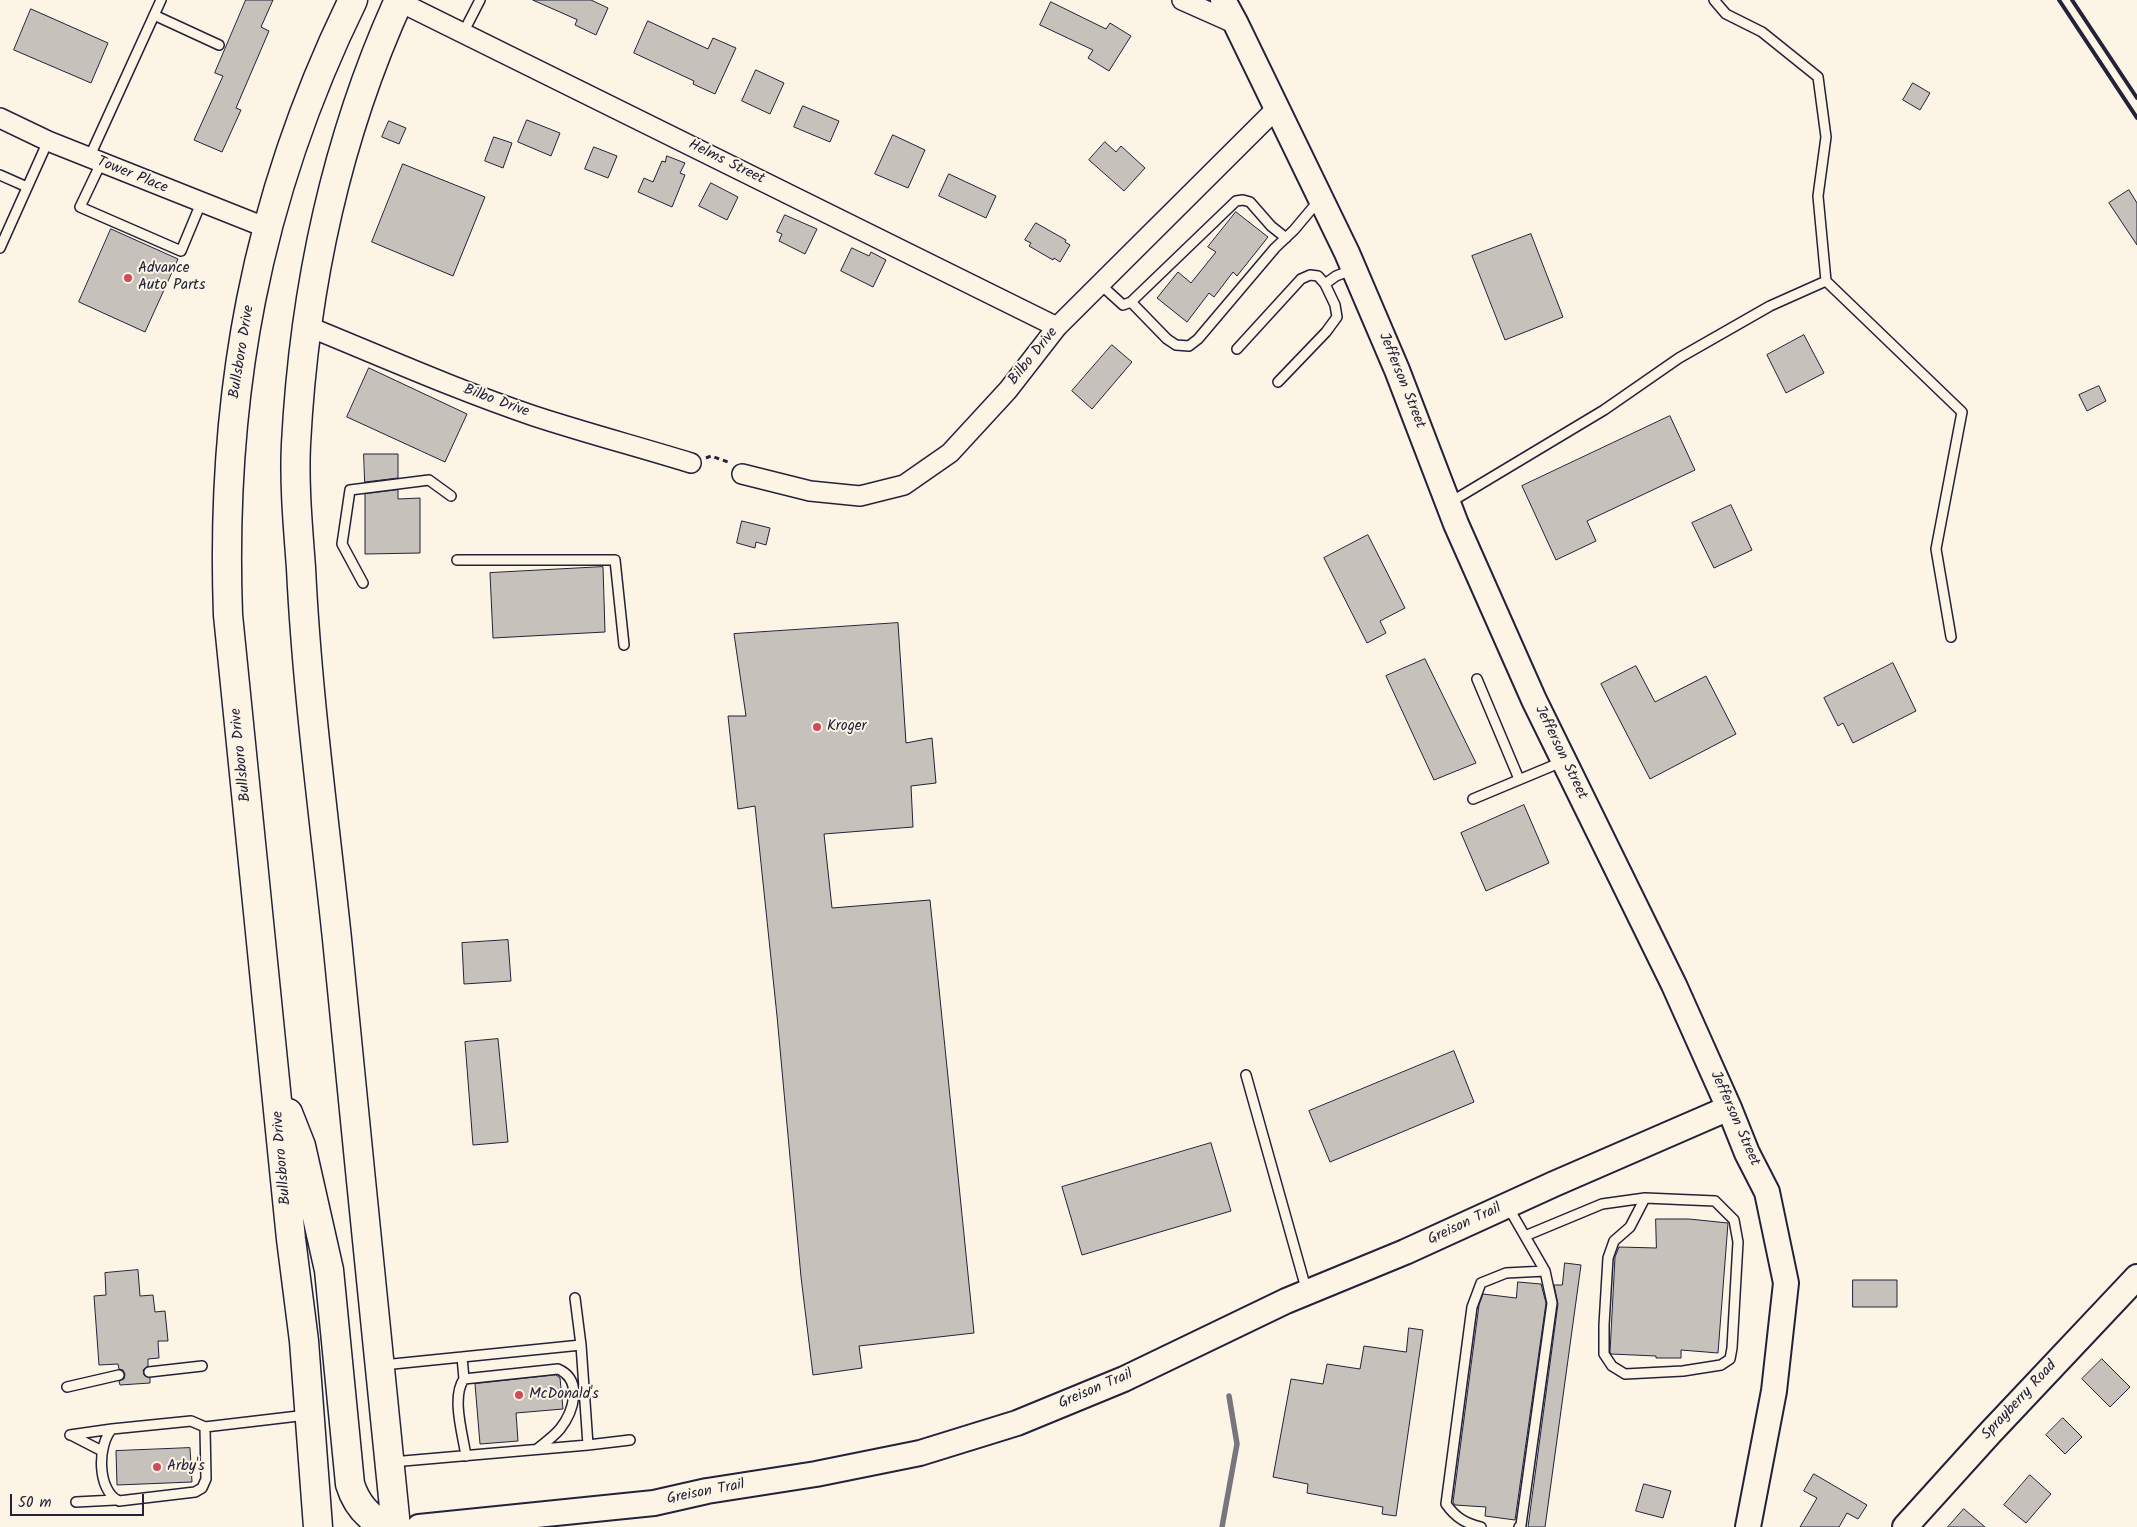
<!DOCTYPE html>
<html>
<head>
<meta charset="utf-8">
<style>
  body { margin:0 }
  #map { position:relative; width:2137px; height:1527px; overflow:hidden; background:#fcf5e5; font-family:Kalam,sans-serif }
  canvas { display:block }
  .scale { position:absolute; left:10px; top:1494px; width:134px; height:22px; box-sizing:border-box; border:2px solid #22223b; border-top:0; padding-left:6px; font-size:15px; line-height:18px; white-space:nowrap; color:#22223b; -webkit-text-stroke:4px #fcf5e5; paint-order:stroke }
</style>
</head>
<body>
<div id="map">
<canvas width="2137" height="1527"></canvas>
<div class="scale">50 m</div>
</div>
<script>
const c = document.querySelector('canvas').getContext('2d');
c.lineJoin = 'round';
function strokePath(path, color, width, dash) { c.strokeStyle = color; c.lineWidth = width; c.lineCap = dash ? 'butt' : 'round'; c.setLineDash(dash || []); c.stroke(path); }
function fillPath(path, color) { c.fillStyle = color; c.fill(path, 'evenodd'); }
function label(font, color, halo, rows, align = 'center') {
  c.font = font + ' Kalam,sans-serif'; c.lineWidth = 4; c.setLineDash([]); c.textBaseline = 'middle'; c.strokeStyle = halo; c.fillStyle = color; for (const [text, x, y, turn = 0] of rows) {
    c.save(); c.translate(x, y); c.rotate((+turn || 0) * Math.PI / 180); c.textAlign = isNaN(turn) ? turn : align; if (halo) c.strokeText(text, 0, 0); c.fillText(text, 0, 0); c.restore();
  }
}
strokePath(new Path2D(`
  M1222 1527 1237 1444 1229 1396`), '#78757e', 5.5);
const building = new Path2D(`
  M246 0H273L261 27 269 31 236 108 241 110 222 152 194 140 223 76 215 73Z
  M533 0H591L608 8 596 35 575 25 577 20Z
  M1051 2 1106 29 1110 23 1131 36 1109 71 1088 58 1093 50 1040 25Z
  M31 9 108 43 91 83 14 50Z
  M648 21 708 49 713 38 736 48 715 94 693 84 694 81 634 53Z
  M756 70 784 83 770 114 742 101Z
  M1913 83 1930 93 1920 110 1903 100Z
  M803 106 839 121 830 142 794 127Z
  M527 120 560 133 551 156 518 142Z
  M389 121 406 128 399 144 382 137Z
  M893 135 925 150 908 188 875 174Z
  M494 137 512 143 503 168 485 161Z
  M1105 142 1116 152 1121 146 1145 168 1124 191 1089 160Z
  M594 147 617 156 608 178 585 169Z
  M667 156 685 163 680 173 685 175 672 207 638 192 644 178 653 182 662 161 665 162Z
  M403 164 485 197 453 276 372 242Z
  M949 174 996 196 986 218 939 196Z
  M711 183 738 197 727 220 699 206Z
  M2129 190 2137 203V245L2109 203Z
  M1236 212 1268 237 1237 276 1233 272 1214 297 1209 293 1187 322 1157 298 1178 272 1191 283 1216 252 1208 247Z
  M785 215 817 229 805 254 779 241 782 234 777 232Z
  M1036 223 1066 240 1065 242 1070 245 1060 262 1054 258 1053 260 1029 246 1031 243 1025 240Z
  M111 229 178 259 145 332 79 302Z
  M1531 234 1563 317 1505 340 1472 256Z
  M852 248 869 256 871 252 886 260 873 287 841 271Z
  M1804 335 1824 373 1786 393 1767 355Z
  M1112 345 1132 362 1092 409 1072 391Z
  M369 368 467 414 445 462 347 417Z
  M2099 386 2106 401 2087 411 2079 395Z
  M1670 416 1695 470 1587 521 1596 541 1556 560 1522 486Z
  M364 454H398V478L365 482Z
  M398 490V499L420 498V553L365 554V494Z
  M1731 505 1752 550 1714 568 1692 523Z
  M742 521 770 528 766 545 756 542 755 548 737 543Z
  M1368 535 1405 608 1380 621 1386 633 1367 643 1324 558Z
  M603 567 605 632 493 638 490 573Z
  M898 623 906 743 932 738 936 783 911 786 913 827 824 834 832 908 930 900 974 1333 859 1346 862 1368 813 1375 801 1277 777 1016 755 806 738 809 728 716H746L734 634Z
  M1425 659 1476 763 1434 780 1386 676Z
  M1893 663 1916 711 1853 743 1843 723 1838 726 1824 698Z
  M1636 666 1655 702 1706 676 1736 734 1650 779 1601 684Z
  M1524 805 1549 863 1486 891 1461 833Z
  M508 940 511 981 464 984 462 943Z
  M498 1039 508 1142 473 1145 465 1042Z
  M1454 1051 1474 1102 1330 1162 1309 1111Z
  M1211 1143 1231 1211 1082 1255 1062 1187Z
  M1656 1219H1689L1728 1223 1718 1353 1681 1350V1358H1656V1356L1611 1354 1610 1352 1615 1257 1619 1247 1656 1248Z
  M1565 1263 1581 1265 1545 1527H1528L1558 1304 1554 1285H1562Z
  M138 1270 140 1296 153 1295 155 1312 165 1311 168 1341H158L159 1358 148 1359V1366L143 1370 144 1375 150 1378V1383L120 1385 119 1381 124 1379 125 1374 123 1370 119 1369 118 1364 99 1365 94 1296 106 1295 105 1273Z
  M1853 1280H1897V1307H1853Z
  M1518 1282 1541 1284 1546 1303 1515 1520 1485 1516 1486 1507 1455 1505 1453 1502 1479 1305 1483 1294 1516 1298Z
  M1409 1328 1423 1330 1396 1516 1382 1514 1383 1507 1307 1493 1308 1484 1273 1477 1291 1379 1323 1384 1327 1364 1360 1369 1364 1346 1406 1352Z
  M2102 1359 2130 1387 2110 1407 2082 1379Z
  M556 1375 560 1378 563 1409 516 1413 518 1441 480 1444 475 1384Z
  M2063 1418 2082 1437 2065 1454 2046 1435Z
  M190 1448 192 1482 117 1485 116 1451Z
  M1814 1474 1867 1505 1858 1519 1847 1513 1839 1527H1800L1817 1498 1804 1491Z
  M2030 1475 2051 1494 2026 1523 2004 1505Z
  M1644 1484 1671 1491 1663 1518 1636 1511Z
  M1964 1509 1985 1527H1948Z`);
fillPath(building, '#c6c1bb');
strokePath(building, '#22223b', 1);
const service = new Path2D(`
  M1714 0 1726 14 1762 32 1818 77 1826 137 1818 196 1826 281
  M154 15 219 45
  M463 33 480 0
  M89 158 161 0
  M101 163 80 207 181 251 201 203
  M0 175 27 187
  M0 248 48 141
  M1101 285 1123 305 1131 302 1236 201 1243 200 1250 202 1271 226 1286 238
  M1131 302 1167 339 1176 345 1189 346 1198 339 1275 248 1294 230 1320 199
  M1237 349 1301 279 1310 275 1318 276 1325 284 1336 276 1354 269
  M1278 382 1326 332 1337 317 1335 305 1325 284
  M1449 503 1604 410 1679 358 1770 306 1826 281 1962 412 1936 549 1951 637
  M457 560H615L624 645
  M363 583 342 544 350 490 429 480 451 496
  M1477 679 1519 779
  M1473 799 1564 761
  M1246 1075 1307 1292
  M1507 1205 1545 1271 1552 1303 1521 1525 1519 1527
  M1525 1236 1602 1204 1645 1198 1715 1201 1734 1220 1738 1242 1732 1348 1730 1359 1721 1365 1683 1371 1625 1374 1612 1366 1604 1354V1325L1608 1258 1614 1241 1630 1227 1645 1198
  M575 1298 581 1345
  M462 1357 464 1379
  M383 1365 581 1345 588 1445 392 1462
  M149 1372 202 1366
  M67 1387 119 1375
  M205 1427 206 1479 202 1488 195 1492 119 1501C97 1491 97 1445 112 1429L191 1421 205 1427 307 1415
  M70 1435 112 1429
  M71 1435 102 1451
  M588 1445 630 1440
  M466 1456C463 1435 451 1397 464 1379L558 1369C583 1380 574 1411 560 1429 554 1436 545 1443 537 1449
  M76 1502 115 1500
  M1481 1527C1465 1523 1456 1518 1446 1504L1472 1307 1481 1283 1506 1273 1545 1271`);
const minor = new Path2D(`
  M396 0 1057 327
  M1182 0 1236 24
  M0 118 48 141 267 228
  M307 326C383 357 457 390 534 416 586 433 639 447 691 463
  M742 474 810 491 860 496 904 485 950 453 1008 390 1057 327 1277 108`);
const tertiary = new Path2D(`
  M1223 0 1236 24 1347 253 1397 370 1456 524 1534 700 1674 985 1729 1108 1747 1153 1767 1192 1786 1283 1774 1391 1748 1527
  M419 1527 654 1503 707 1491 816 1474 920 1453 1017 1423 1124 1379 1286 1301 1405 1252 1554 1184 1729 1108
  M1905 1527 1990 1433 2137 1277`);
const primary = new Path2D(`
  M288 1113 301 1146 329 1270 350 1484C356 1504 368 1518 387 1527
  M318 1527 304 1341 291 1239 228 615C220 396 256 198 353 0
  M396 1527C375 1331 357 1135 337 939 324 816 307 693 301 568 298 527 294 485 296 444 304 290 335 141 399 0`);
strokePath(service, '#22223b', 12);
strokePath(minor, '#22223b', 22);
strokePath(tertiary, '#22223b', 28);
strokePath(primary, '#22223b', 31);
strokePath(new Path2D(`
  M706 458 711 456 728 462`), '#22223b', 3, [5, 4]);
strokePath(service, '#fcf5e5', 9);
strokePath(minor, '#fcf5e5', 19);
strokePath(tertiary, '#fcf5e5', 24);
strokePath(primary, '#fcf5e5', 28);
strokePath(new Path2D(`
  M2059 0 2137 118
  M2072 0 2137 98`), '#22223b', 4);
for (const [x, y, r, color] of [
  [128,278,5,"#d1495b"],
  [817,727,5,"#d1495b"],
  [519,1395,5,"#d1495b"],
  [157,1467,5,"#d1495b"]
]) { const dot = new Path2D(); dot.arc(x, y, r, 0, 2 * Math.PI); c.fillStyle = color; c.fill(dot); strokePath(dot, '#fcf5e5', 2); }
label('15px', '#22223b', '#fcf5e5', [
  ["Helms Street",726,163,26],
  ["Tower Place",132,176,22],
  ["Bullsboro Drive",243,352,-81],
  ["Bilbo Drive",1034,357,-51],
  ["Jefferson Street",1401,381,68],
  ["Bilbo Drive",496,402,20],
  ["Jefferson Street",1560,753,64],
  ["Bullsboro Drive",242,755,-96],
  ["Jefferson Street",1734,1119,66],
  ["Bullsboro Drive",283,1158,-95],
  ["Greison Trail",1465,1225,-25],
  ["Greison Trail",1096,1390,-23],
  ["Sprayberry Road",2020,1401,-47],
  ["Greison Trail",706,1493,-11]
]);
label('15px', '#22223b', '#fcf5e5', [
  ["Advance",138,269],
  ["Auto Parts",138,286],
  ["Kroger",827,727],
  ["McDonald's",529,1395],
  ["Arby's",167,1467]
], 'left');
</script>
</body>
</html>
